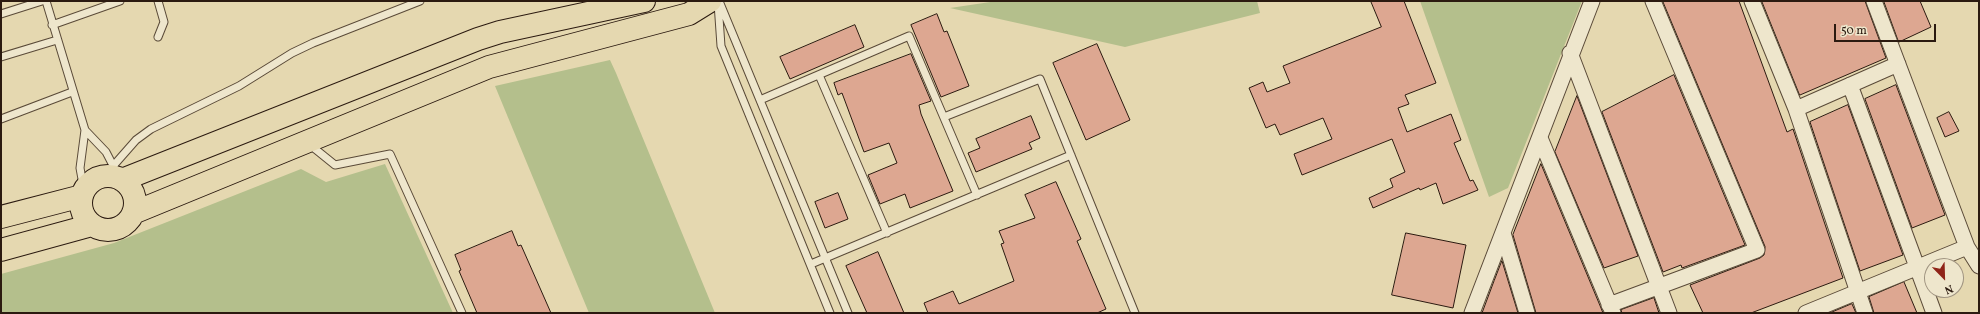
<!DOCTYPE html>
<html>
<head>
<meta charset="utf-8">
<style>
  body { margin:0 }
  #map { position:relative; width:1980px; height:314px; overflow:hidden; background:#e5d8b0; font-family:Vollkorn,serif }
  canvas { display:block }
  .frame { position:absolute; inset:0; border:2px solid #2b1a10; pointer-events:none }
  .north { position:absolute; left:1924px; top:258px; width:40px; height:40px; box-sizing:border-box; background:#eee6cc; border:1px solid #a09481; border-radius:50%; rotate:157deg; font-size:11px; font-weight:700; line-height:16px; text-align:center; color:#2b1a10 }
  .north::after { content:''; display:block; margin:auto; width:14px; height:18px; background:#8f2418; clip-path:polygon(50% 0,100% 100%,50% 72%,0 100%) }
  .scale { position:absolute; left:1834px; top:24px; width:102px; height:18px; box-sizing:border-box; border:2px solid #2b1a10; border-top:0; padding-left:5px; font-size:12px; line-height:14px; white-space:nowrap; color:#2b1a10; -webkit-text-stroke:3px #eee6cc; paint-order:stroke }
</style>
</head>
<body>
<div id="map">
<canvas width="1980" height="314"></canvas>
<div class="frame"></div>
<div class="north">N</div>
<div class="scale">50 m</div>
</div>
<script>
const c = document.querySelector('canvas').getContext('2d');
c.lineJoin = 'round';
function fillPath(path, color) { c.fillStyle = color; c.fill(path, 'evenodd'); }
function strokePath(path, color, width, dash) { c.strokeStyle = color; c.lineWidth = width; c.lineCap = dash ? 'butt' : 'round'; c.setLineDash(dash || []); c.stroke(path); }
fillPath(new Path2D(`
  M997 1H1257L1260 13 1125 47 950 8Z
  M1420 1H1582L1508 188 1489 197Z
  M610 60 616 73 715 313H589L495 86Z
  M385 164 453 313H1V274L114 243 301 169 326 182Z`), '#b4bf8c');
const building = new Path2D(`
  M1371 1H1404L1436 83 1405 95 1409 104 1398 108 1407 132 1451 114 1461 140 1454 143 1470 181 1473 180 1478 190 1443 204 1436 183 1420 190 1419 188 1373 208 1369 198 1393 187 1390 179 1405 172 1392 139 1302 175 1294 154 1332 139 1323 118 1280 135 1275 124 1266 128 1249 88 1263 82 1267 92 1290 83 1283 66 1381 27Z
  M1663 1H1739L1787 132 1793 129 1843 278 1751 313H1703L1690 285 1760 258 1764 255 1765 247Z
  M1762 1H1865L1886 58 1800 95Z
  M1884 1H1920L1931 27 1899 42Z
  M937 14 944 32 947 31 969 86 941 97 911 25Z
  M855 25 864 47 790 79 780 57Z
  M1097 44 1130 120 1086 140 1053 63Z
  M911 54 931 101 919 105 921 114 953 191 910 208 905 194 880 204 868 175 897 163 889 143 864 152 842 93 838 95 834 83Z
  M1674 75 1745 245 1682 268 1681 265 1663 272 1602 112Z
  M1896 85 1945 215 1912 228 1865 99Z
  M1577 96 1638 256 1604 268 1555 152Z
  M1848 105 1903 255 1860 271 1810 122Z
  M1949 112 1959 131 1945 137 1937 118Z
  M1031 116 1040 138 1029 143 1032 149 976 172 968 153 980 148 976 139Z
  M1541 164 1601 308 1603 313H1536L1513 235Z
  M1056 182 1081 239 1077 241 1106 309 1097 313H928L924 303 953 291 959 304 1014 281 1001 244 1004 243 999 231 1035 218 1025 195Z
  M838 193 848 219 825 228 815 202Z
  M512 231 518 246 521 245 551 313H477L459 271 461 270 455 255Z
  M1406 233 1466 245 1453 308 1392 295Z
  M878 252 904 313H867L846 266Z
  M1502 261 1518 313H1482L1494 281Z
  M1904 282 1917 313H1874L1869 297Z
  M1654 298 1659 313H1622L1621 310Z
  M1852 304 1856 313H1830Z`);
fillPath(building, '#dda791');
strokePath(building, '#2b1a10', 1);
const service = new Path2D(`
  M46 1 85 130 80 168 84 190
  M719 1 848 313
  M718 3 721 46 830 313
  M1 14 42 1
  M52 25 120 1
  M158 37 164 22 158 1
  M1 57 57 40
  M819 75 887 233
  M760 100 909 36 977 195
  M944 117 1040 79 1135 313
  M1 119 72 92
  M85 130 106 152 120 179
  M309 144 335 165 390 154 462 313
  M114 165 136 140 151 129 239 86 292 53 313 43 420 1
  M811 264 1071 155`);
const minor = new Path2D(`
  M1752 1 1796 109 1865 313
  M1874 1 1967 247 1979 266
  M1570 53 1669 313
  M1850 85 1934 313
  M1796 109 1898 64
  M1540 138 1613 313
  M1503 233 1527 313
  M1609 305 1757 250 1653 1
  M1472 313 1592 1
  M1806 313 1967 247`);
const primary = new Path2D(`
  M81 203a27 27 0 1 1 54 0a27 27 0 1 1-54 0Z
  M122 180 478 39 500 32 644 1
  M133 213 489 67 689 14 710 1
  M1 217 82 196
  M1 250 92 225`);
strokePath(service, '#5a4a38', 9);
strokePath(minor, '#5a4a38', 17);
strokePath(primary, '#2b1a10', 24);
strokePath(service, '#eee6cc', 7);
strokePath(minor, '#eee6cc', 15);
strokePath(primary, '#e5d8b0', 22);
</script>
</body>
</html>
